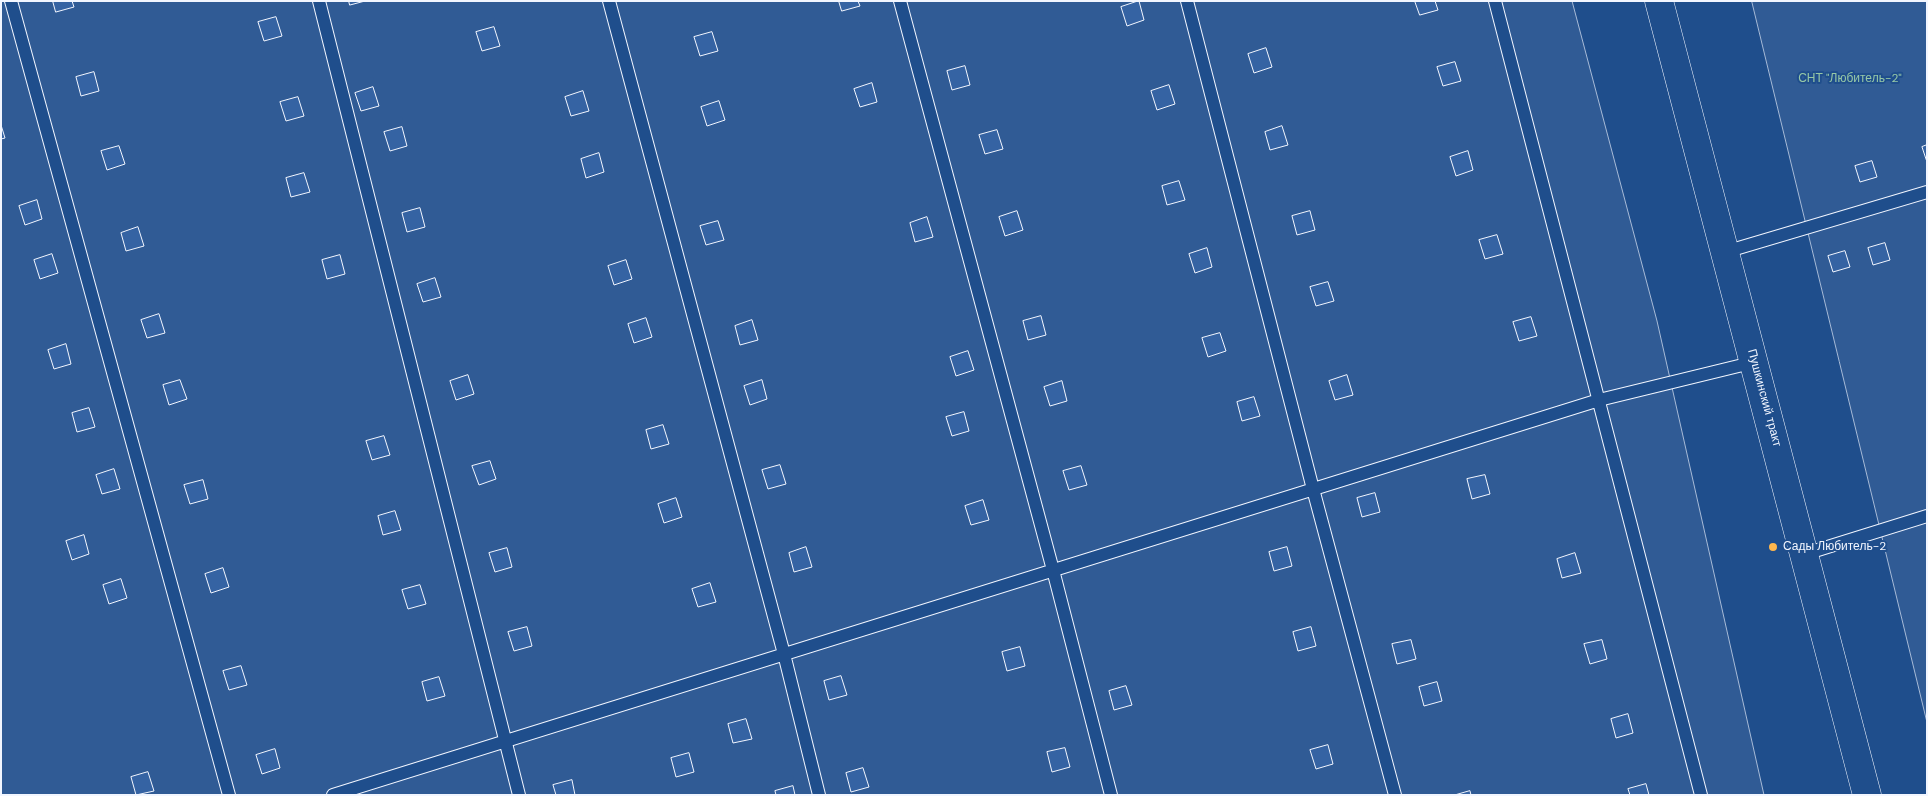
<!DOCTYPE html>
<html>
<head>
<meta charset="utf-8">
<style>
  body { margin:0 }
  #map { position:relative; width:1928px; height:796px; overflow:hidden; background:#1f4e8c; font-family:"DM Sans",sans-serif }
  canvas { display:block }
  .frame { position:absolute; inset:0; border:2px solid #f2f6ff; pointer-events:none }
</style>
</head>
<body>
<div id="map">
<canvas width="1928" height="796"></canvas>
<div class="frame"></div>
</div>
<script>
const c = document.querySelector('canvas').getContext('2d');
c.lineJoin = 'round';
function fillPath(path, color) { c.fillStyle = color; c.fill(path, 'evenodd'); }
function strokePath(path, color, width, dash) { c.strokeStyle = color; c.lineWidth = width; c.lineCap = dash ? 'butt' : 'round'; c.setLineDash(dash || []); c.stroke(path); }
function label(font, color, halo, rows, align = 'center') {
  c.font = font + ' "DM Sans",sans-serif'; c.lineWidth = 4; c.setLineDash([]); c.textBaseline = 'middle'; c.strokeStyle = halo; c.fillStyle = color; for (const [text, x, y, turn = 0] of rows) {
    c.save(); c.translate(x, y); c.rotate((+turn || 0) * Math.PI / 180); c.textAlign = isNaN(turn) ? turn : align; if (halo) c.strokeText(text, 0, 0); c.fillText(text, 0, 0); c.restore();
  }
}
const built = new Path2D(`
  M1 1H1572L1657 321 1764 795H1Z
  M1752 1H1927V722Z`);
fillPath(built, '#305b95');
strokePath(built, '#a8bbd7', 1);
const building = new Path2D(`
  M53 1H72L74 7 56 12Z
  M349 1H365L350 5Z
  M839 1H858L860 6 842 11Z
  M1139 1 1144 20 1127 26 1121 7Z
  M1415 1H1435L1438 10 1420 15Z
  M276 17 282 36 264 41 258 22Z
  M494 27 500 46 482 51 476 32Z
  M712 32 718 51 700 56 694 37Z
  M1266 48 1272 67 1254 73 1248 54Z
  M1455 62 1461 81 1443 86 1437 67Z
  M965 66 970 85 952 90 947 71Z
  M94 72 99 91 81 96 76 77Z
  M872 83 877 102 860 107 854 89Z
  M1169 85 1175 104 1157 110 1151 91Z
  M373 87 379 106 361 111 355 93Z
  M583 91 589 111 571 116 565 97Z
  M298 97 304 116 286 121 280 102Z
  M719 101 725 120 707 126 701 107Z
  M1 125 5 138 1 139Z
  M1282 126 1288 145 1270 150 1265 132Z
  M402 127 407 146 390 151 384 132Z
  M997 130 1003 149 985 154 979 135Z
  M1927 145V162L1922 147Z
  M119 146 125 164 107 170 101 151Z
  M1468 151 1473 170 1456 176 1450 157Z
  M599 153 604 172 586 178 581 159Z
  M1872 161 1877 177 1860 182 1855 166Z
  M304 173 310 192 291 197 286 178Z
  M1179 181 1185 200 1167 205 1162 186Z
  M37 200 42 219 25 225 19 206Z
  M420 208 425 227 407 232 402 213Z
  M1017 211 1023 230 1005 236 999 217Z
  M1310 211 1315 230 1297 235 1292 216Z
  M927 217 933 237 915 242 910 223Z
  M718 221 724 240 706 245 700 226Z
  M138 227 144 246 126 251 121 233Z
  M1497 235 1503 254 1485 259 1479 240Z
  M1885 243 1890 260 1873 265 1868 248Z
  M1207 248 1212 267 1195 273 1189 254Z
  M1845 251 1850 267 1833 272 1828 256Z
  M52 254 58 273 40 279 34 260Z
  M340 255 345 274 327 279 322 260Z
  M626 260 632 279 614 285 608 266Z
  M435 278 441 297 423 302 417 284Z
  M1328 282 1334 301 1316 306 1310 287Z
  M159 314 165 333 147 338 141 320Z
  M1041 316 1046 335 1028 340 1023 321Z
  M1531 317 1537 336 1519 341 1513 322Z
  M646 318 652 337 634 343 628 324Z
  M752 320 758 340 740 345 735 326Z
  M1220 333 1226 351 1208 357 1202 338Z
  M66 344 71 364 54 369 48 350Z
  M968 351 974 370 956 376 950 357Z
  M468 375 474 394 456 400 450 381Z
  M1347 375 1353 395 1335 400 1329 381Z
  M180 380 187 399 169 405 163 385Z
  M762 380 767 399 750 405 744 386Z
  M1062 381 1067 401 1050 406 1044 387Z
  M1254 397 1260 416 1242 421 1237 402Z
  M89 408 95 427 77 432 72 413Z
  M964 412 969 431 952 436 946 417Z
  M663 425 669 444 651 449 646 430Z
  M384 436 390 455 372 460 366 441Z
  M490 461 496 479 479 485 472 466Z
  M780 465 786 484 768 489 762 470Z
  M1081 466 1087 485 1069 490 1063 471Z
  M114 469 120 489 102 494 96 475Z
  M1485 475 1490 494 1472 499 1467 479Z
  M203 480 208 499 190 504 184 485Z
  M1375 493 1380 512 1362 517 1357 498Z
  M676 498 682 517 664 523 658 504Z
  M983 500 989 520 971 525 965 506Z
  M395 511 401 530 383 535 378 516Z
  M84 535 89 554 72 560 66 541Z
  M806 547 812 567 794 572 789 553Z
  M1287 547 1292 566 1274 571 1269 552Z
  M507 548 512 567 495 572 489 553Z
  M1575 553 1581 573 1562 578 1557 559Z
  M223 568 229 587 211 593 205 574Z
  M121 579 127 598 109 604 103 585Z
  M710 583 716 602 698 607 692 589Z
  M420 585 426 604 408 609 402 590Z
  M527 627 532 646 514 651 508 632Z
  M1311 627 1316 646 1298 651 1293 632Z
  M1411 640 1416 659 1397 664 1392 644Z
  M1602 640 1607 659 1590 664 1584 644Z
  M1020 647 1025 666 1007 671 1002 652Z
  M241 666 247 685 229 690 223 671Z
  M841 676 847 695 829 700 824 681Z
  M439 677 445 696 427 701 422 682Z
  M1437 682 1442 701 1424 706 1419 687Z
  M1126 686 1132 705 1114 710 1109 691Z
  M1628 714 1633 733 1616 738 1611 719Z
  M746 719 752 739 733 743 728 724Z
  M1328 745 1333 764 1316 769 1310 750Z
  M1065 748 1070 767 1052 772 1047 752Z
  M275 749 280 768 262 774 256 755Z
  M689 753 694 772 676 777 671 758Z
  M863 768 869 787 851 792 846 773Z
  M148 772 154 791 136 795 131 777Z
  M572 780 575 795H556L553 785Z
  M1646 784 1649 795H1630L1628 789Z
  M793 786 795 795H776L775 791Z
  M1470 791 1471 795H1455Z`);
fillPath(building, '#3563a3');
strokePath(building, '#f2f6ff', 1);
const lane = new Path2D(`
  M11 1 229 795
  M319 1 519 795
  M609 1 784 654 819 795
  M900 1 1053 570 1111 795
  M1187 1 1313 489 1395 795
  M1495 1 1701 795
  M1725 252 1927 192
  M1805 554 1927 516
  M333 795 1599 400 1755 362`);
const primary = new Path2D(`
  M1659 1 1867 795`);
strokePath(lane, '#f2f6ff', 14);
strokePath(primary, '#f2f6ff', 29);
strokePath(lane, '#1f4e8c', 12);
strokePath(primary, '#1f4e8c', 28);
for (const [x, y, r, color] of [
  [1773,547,5,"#ffb74d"]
]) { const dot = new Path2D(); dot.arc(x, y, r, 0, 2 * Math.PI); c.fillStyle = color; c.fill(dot); strokePath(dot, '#1f4e8c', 2); }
label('12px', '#97c8a6', '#1f4e8c', [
  ["СНТ \"Любитель-2\"",1850,79]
]);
label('12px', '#f2f6ff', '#1f4e8c', [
  ["Пушкинский тракт",1764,398,75]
]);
label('12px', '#f2f6ff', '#1f4e8c', [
  ["Сады Любитель-2",1783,547]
], 'left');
</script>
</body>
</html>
